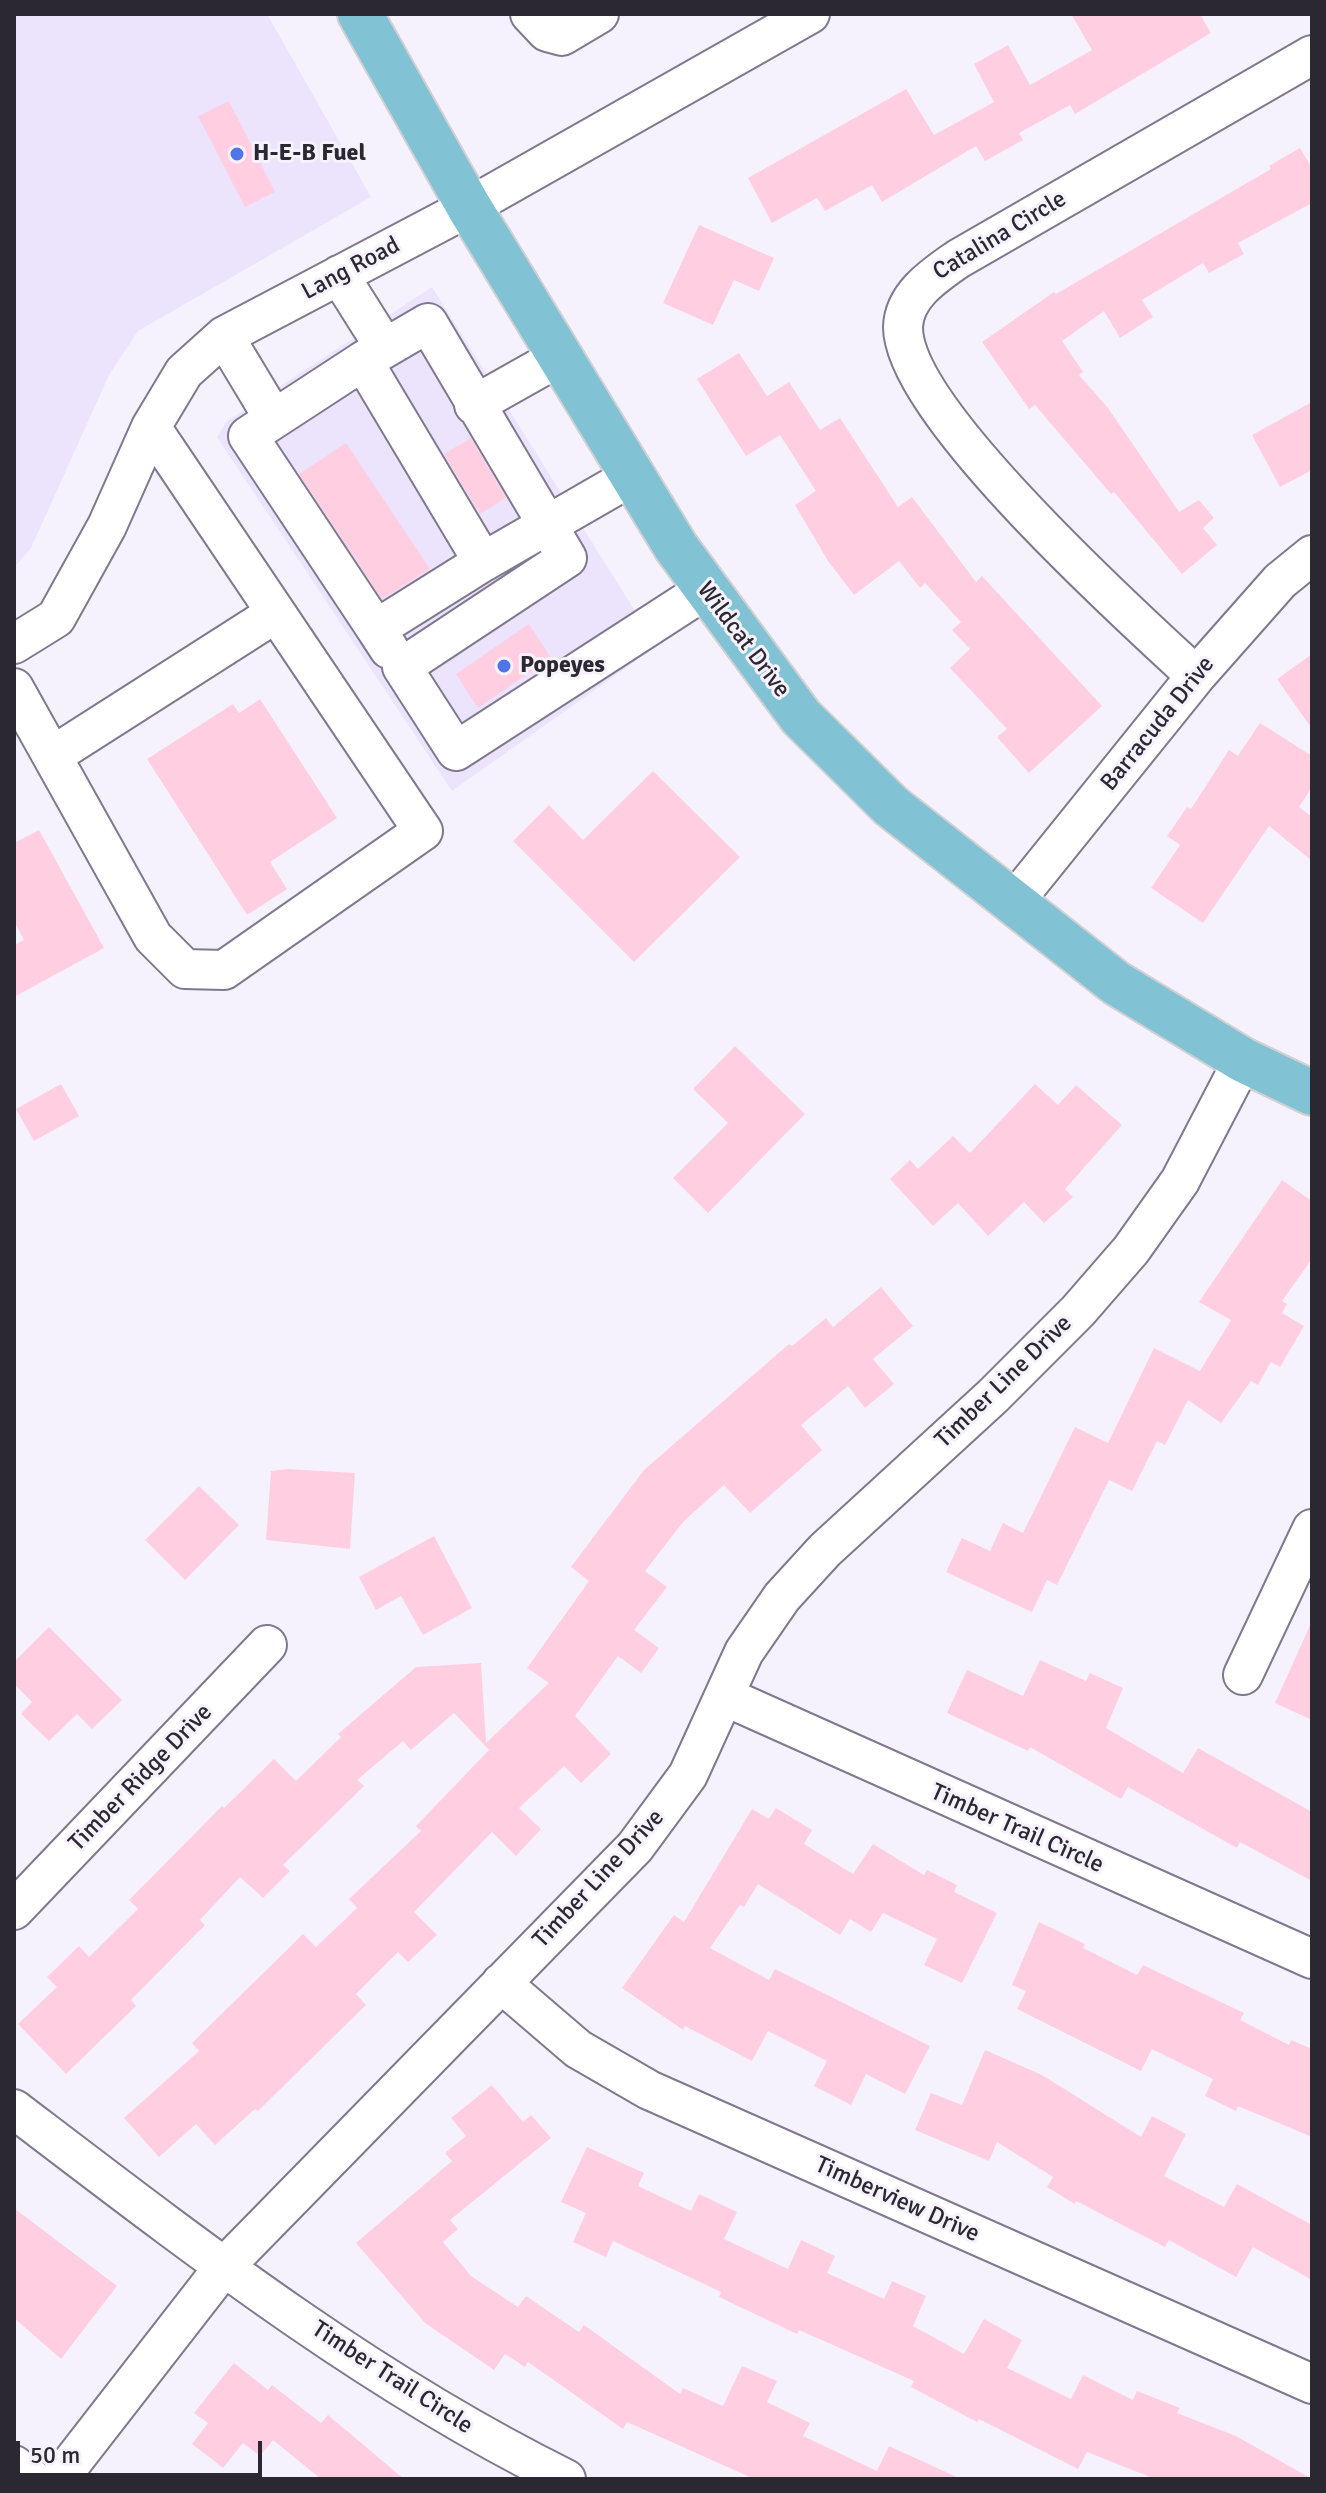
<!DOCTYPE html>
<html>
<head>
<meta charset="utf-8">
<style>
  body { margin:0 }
  #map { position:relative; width:1326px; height:2493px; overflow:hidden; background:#f6f2fd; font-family:Signika,sans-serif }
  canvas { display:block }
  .frame { position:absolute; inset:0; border:16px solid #2c2832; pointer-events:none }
  .scale { position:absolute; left:16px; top:2441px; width:246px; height:36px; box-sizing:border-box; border:4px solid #2c2832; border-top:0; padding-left:10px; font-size:24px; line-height:28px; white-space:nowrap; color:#2c2832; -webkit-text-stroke:6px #f6f2fd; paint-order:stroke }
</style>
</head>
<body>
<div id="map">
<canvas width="1326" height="2493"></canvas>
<div class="frame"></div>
<div class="scale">50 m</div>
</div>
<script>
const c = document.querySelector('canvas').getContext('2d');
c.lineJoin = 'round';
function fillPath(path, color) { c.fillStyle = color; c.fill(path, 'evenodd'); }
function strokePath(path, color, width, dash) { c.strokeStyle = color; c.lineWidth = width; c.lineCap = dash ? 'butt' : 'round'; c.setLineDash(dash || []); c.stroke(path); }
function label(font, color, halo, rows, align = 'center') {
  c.font = font + ' Signika,sans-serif'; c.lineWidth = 6; c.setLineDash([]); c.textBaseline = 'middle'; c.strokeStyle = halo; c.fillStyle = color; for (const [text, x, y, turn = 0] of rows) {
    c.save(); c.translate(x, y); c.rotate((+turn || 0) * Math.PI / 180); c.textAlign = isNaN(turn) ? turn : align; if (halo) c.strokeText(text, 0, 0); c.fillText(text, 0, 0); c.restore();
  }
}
fillPath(new Path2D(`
  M14 14H267L371 197 138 331 109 375 31 548 14 568Z
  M432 287 657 646 452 791 217 437 227 421Z`), '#ece3fd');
fillPath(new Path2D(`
  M1071 14H1200L1211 33 1075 114 1070 105 1019 133 1023 140 985 161 976 146 882 202 872 185 825 211 817 198 772 223 748 178 906 89 934 135 994 102 974 64 1008 45 1030 85 1092 50Z
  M229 101 275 192 245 207 198 116Z
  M1300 148 1312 168V203L1238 243 1244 254 1209 273 1203 263 1142 300 1153 317 1120 338 1104 311 1062 341 1083 372 1079 375 1108 408 1179 512 1199 500 1214 518 1203 528 1217 545 1182 574 1114 492 1111 494 1035 405 1029 409 982 342 1054 292 1056 294 1271 169 1269 166Z
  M699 225 774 258 759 291 734 280 713 325 663 303Z
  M739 353 767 396 789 382 820 430 840 418 898 507 912 497 976 582 982 576 1102 706 1029 773 997 737 1007 729 950 668 970 649 952 630 961 622 925 583 920 588 899 561 854 595 828 561 795 505 816 491 780 435 746 456 697 379Z
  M1312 402V470L1280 487 1252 435Z
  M471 438 506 498 480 514 444 454Z
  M346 443 430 569 382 599 299 474Z
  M529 624 551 658 478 708 456 674Z
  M1312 654V729L1277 679Z
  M260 699 337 818 270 862 287 889 247 915 147 759 233 704 239 713Z
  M1260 723 1312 756V787L1299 807 1312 817V861L1269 826 1203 923 1151 888 1180 845 1167 836 1187 807 1191 809 1229 750 1238 756Z
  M653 771 740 857 634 962 513 841 549 805 583 840Z
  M39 830 104 948 14 997V945L24 940 14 921V843Z
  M735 1046 805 1114 708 1213 673 1178 728 1123 693 1089Z
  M61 1084 79 1116 34 1141 16 1109Z
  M1035 1084 1058 1105 1076 1085 1122 1125 1065 1189 1073 1197 1044 1223 1024 1202 988 1236 958 1203 933 1226 890 1179 910 1160 918 1169 953 1136 970 1153Z
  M1282 1180 1312 1201V1259L1282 1301 1287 1304 1282 1313 1304 1326 1280 1367 1271 1362 1258 1385 1251 1381 1221 1423 1188 1400 1165 1445 1157 1441 1132 1491 1109 1480 1057 1585 1047 1580 1032 1612 946 1572 962 1538 990 1551 1003 1523 1023 1533 1075 1427 1108 1443 1154 1348 1200 1371 1231 1320 1199 1302Z
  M881 1287 913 1326 873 1359 894 1384 865 1408 848 1386 801 1425 822 1450 750 1513 724 1485 684 1521 645 1571 667 1587 634 1630 659 1648 641 1673 618 1656 575 1716 611 1754 581 1783 564 1766 519 1808 541 1829 516 1856 492 1832 414 1912 437 1935 408 1962 398 1952 356 1994 366 2005 258 2111 255 2109 215 2145 196 2124 159 2157 124 2118 199 2051 192 2043 303 1934 316 1947 357 1908 349 1899 421 1831 416 1826 489 1750 454 1713 411 1750 403 1741 357 1780 364 1786 283 1865 290 1871 263 1898 240 1877 200 1920 205 1925 131 2000 136 2006 66 2074 18 2024 57 1987 47 1977 79 1946 89 1957 138 1909 129 1900 222 1806 224 1808 274 1759 296 1781 341 1737 338 1734 416 1667 481 1663 486 1743 549 1683 527 1668 589 1581 571 1567 644 1470 789 1344 792 1346 826 1318 833 1327Z
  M288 1469 355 1473 350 1549 266 1540 271 1471Z
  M199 1486 239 1525 185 1580 145 1540Z
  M434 1536 472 1608 423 1635 401 1596 376 1610 359 1577Z
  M1312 1621V1720L1275 1703Z
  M49 1627 122 1700 92 1729 77 1714 49 1741 21 1714 32 1702 14 1684V1662Z
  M1040 1660 1086 1681 1090 1673 1123 1688 1106 1728 1183 1773 1198 1748 1312 1812V1881L1240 1842 1237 1848 1128 1787 1121 1799 1030 1747 1028 1751 947 1713 967 1670 1023 1696Z
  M776 1808 812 1830 804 1844 853 1874 873 1844 924 1875 927 1870 957 1885 954 1892 997 1913 962 1983 924 1965 937 1939 883 1913 871 1932 850 1919 840 1935 758 1884 744 1907 740 1905 710 1948 769 1980 775 1969 930 2046 905 2094 866 2074 851 2105 814 2086 827 2061 768 2031 752 2061 685 2026 683 2030 622 1988 674 1915 684 1922 752 1809 769 1819Z
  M1039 1922 1085 1944 1083 1948 1137 1975 1143 1965 1244 2013 1240 2020 1289 2045 1291 2040 1312 2049V2137L1238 2106 1236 2111 1205 2096 1213 2079 1152 2049 1141 2071 1017 2009 1026 1991 1012 1985Z
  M985 2050 1042 2075 1141 2137 1152 2116 1186 2134 1164 2176 1224 2207 1237 2184 1312 2225V2280L1253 2247 1236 2277 1169 2240 1165 2247 1076 2201 1075 2204 1047 2187 1053 2177 997 2142 989 2161 915 2130 931 2093 962 2105Z
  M492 2085 523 2122 531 2115 551 2138 450 2220 458 2229 443 2242 471 2276 518 2307 526 2296 579 2332 584 2325 680 2394 683 2388 723 2406 742 2366 777 2381 767 2402 810 2423 803 2436 877 2471 889 2446 961 2479H754L627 2422 623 2429 528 2362 525 2367 505 2354 494 2370 425 2323 356 2243 452 2161 445 2153 466 2136 451 2118Z
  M587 2147 644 2173 638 2186 691 2211 699 2194 737 2212 724 2239 788 2269 801 2240 835 2256 827 2273 884 2299 892 2281 926 2296 913 2326 964 2354 984 2319 1022 2340 1007 2368 1071 2399 1083 2375 1133 2400 1137 2391 1180 2408 1177 2413 1236 2436 1312 2479H1155L1087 2452 1078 2469 979 2419 977 2422 911 2387 914 2381 799 2330 797 2334 719 2297 721 2292 613 2241 606 2257 573 2242 586 2213 561 2202Z
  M14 2208 117 2286 61 2359 14 2318Z
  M234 2363 268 2390 272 2385 321 2423 328 2415 404 2479H321L273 2440 260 2456 243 2443 223 2468 192 2444 208 2423 194 2413Z`), '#ffcfe1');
const minor = new Path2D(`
  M530 14 547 32 562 36 599 14
  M339 275 385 348
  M224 336 274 419
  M363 361 428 323 567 558 402 667 456 751 705 590
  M474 405 561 356
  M376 629 248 436 363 361 483 562 634 475
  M14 644 56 618 107 526 151 427 184 372 224 336 469 207 810 14
  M389 649 376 629 483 562
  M1196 676C1131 616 903 411 903 327 904 295 935 275 958 259L1312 55
  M14 688 153 937 185 969 224 970 423 831 151 427
  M52 756 276 613
  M1013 903 1196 676 1280 581 1312 555
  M1243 1675 1312 1529
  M724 1696 1312 1959
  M14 1910 267 1645
  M501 1983 578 2049 649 2090 1312 2384
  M14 2109C190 2243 367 2381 566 2479
  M14 2465 32 2479
  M59 2479 223 2268 635 1847 688 1775 744 1652 782 1597 825 1550 993 1396 1078 1311 1131 1250 1180 1181 1243 1060`);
const major = new Path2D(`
  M360 14 469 207 676 547 801 717 891 806 1116 983 1243 1060 1312 1093`);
strokePath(minor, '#80788e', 42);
strokePath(major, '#d1d0d2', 48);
strokePath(minor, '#fff', 38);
strokePath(major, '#81c2d5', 44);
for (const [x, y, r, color] of [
  [237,154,8,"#5174e8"],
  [504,666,8,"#5174e8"]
]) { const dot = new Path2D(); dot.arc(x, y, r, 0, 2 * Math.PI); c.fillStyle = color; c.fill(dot); strokePath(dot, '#f6f2fd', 3); }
label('bold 24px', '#2c2832', '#f6f2fd', [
  ["H-E-B Fuel",253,154],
  ["Popeyes",520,666]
], 'left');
label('24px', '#2c2832', '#f6f2fd', [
  ["Catalina Circle",1000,236,-31],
  ["Lang Road",351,269,-28],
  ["Wildcat Drive",743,640,53],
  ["Barracuda Drive",1158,724,-51],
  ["Timber Line Drive",1004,1382,-44],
  ["Timber Ridge Drive",141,1778,-46],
  ["Timber Trail Circle",1017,1829,24],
  ["Timber Line Drive",599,1879,-47],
  ["Timberview Drive",897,2200,24],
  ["Timber Trail Circle",392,2378,33]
]);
</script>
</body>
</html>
